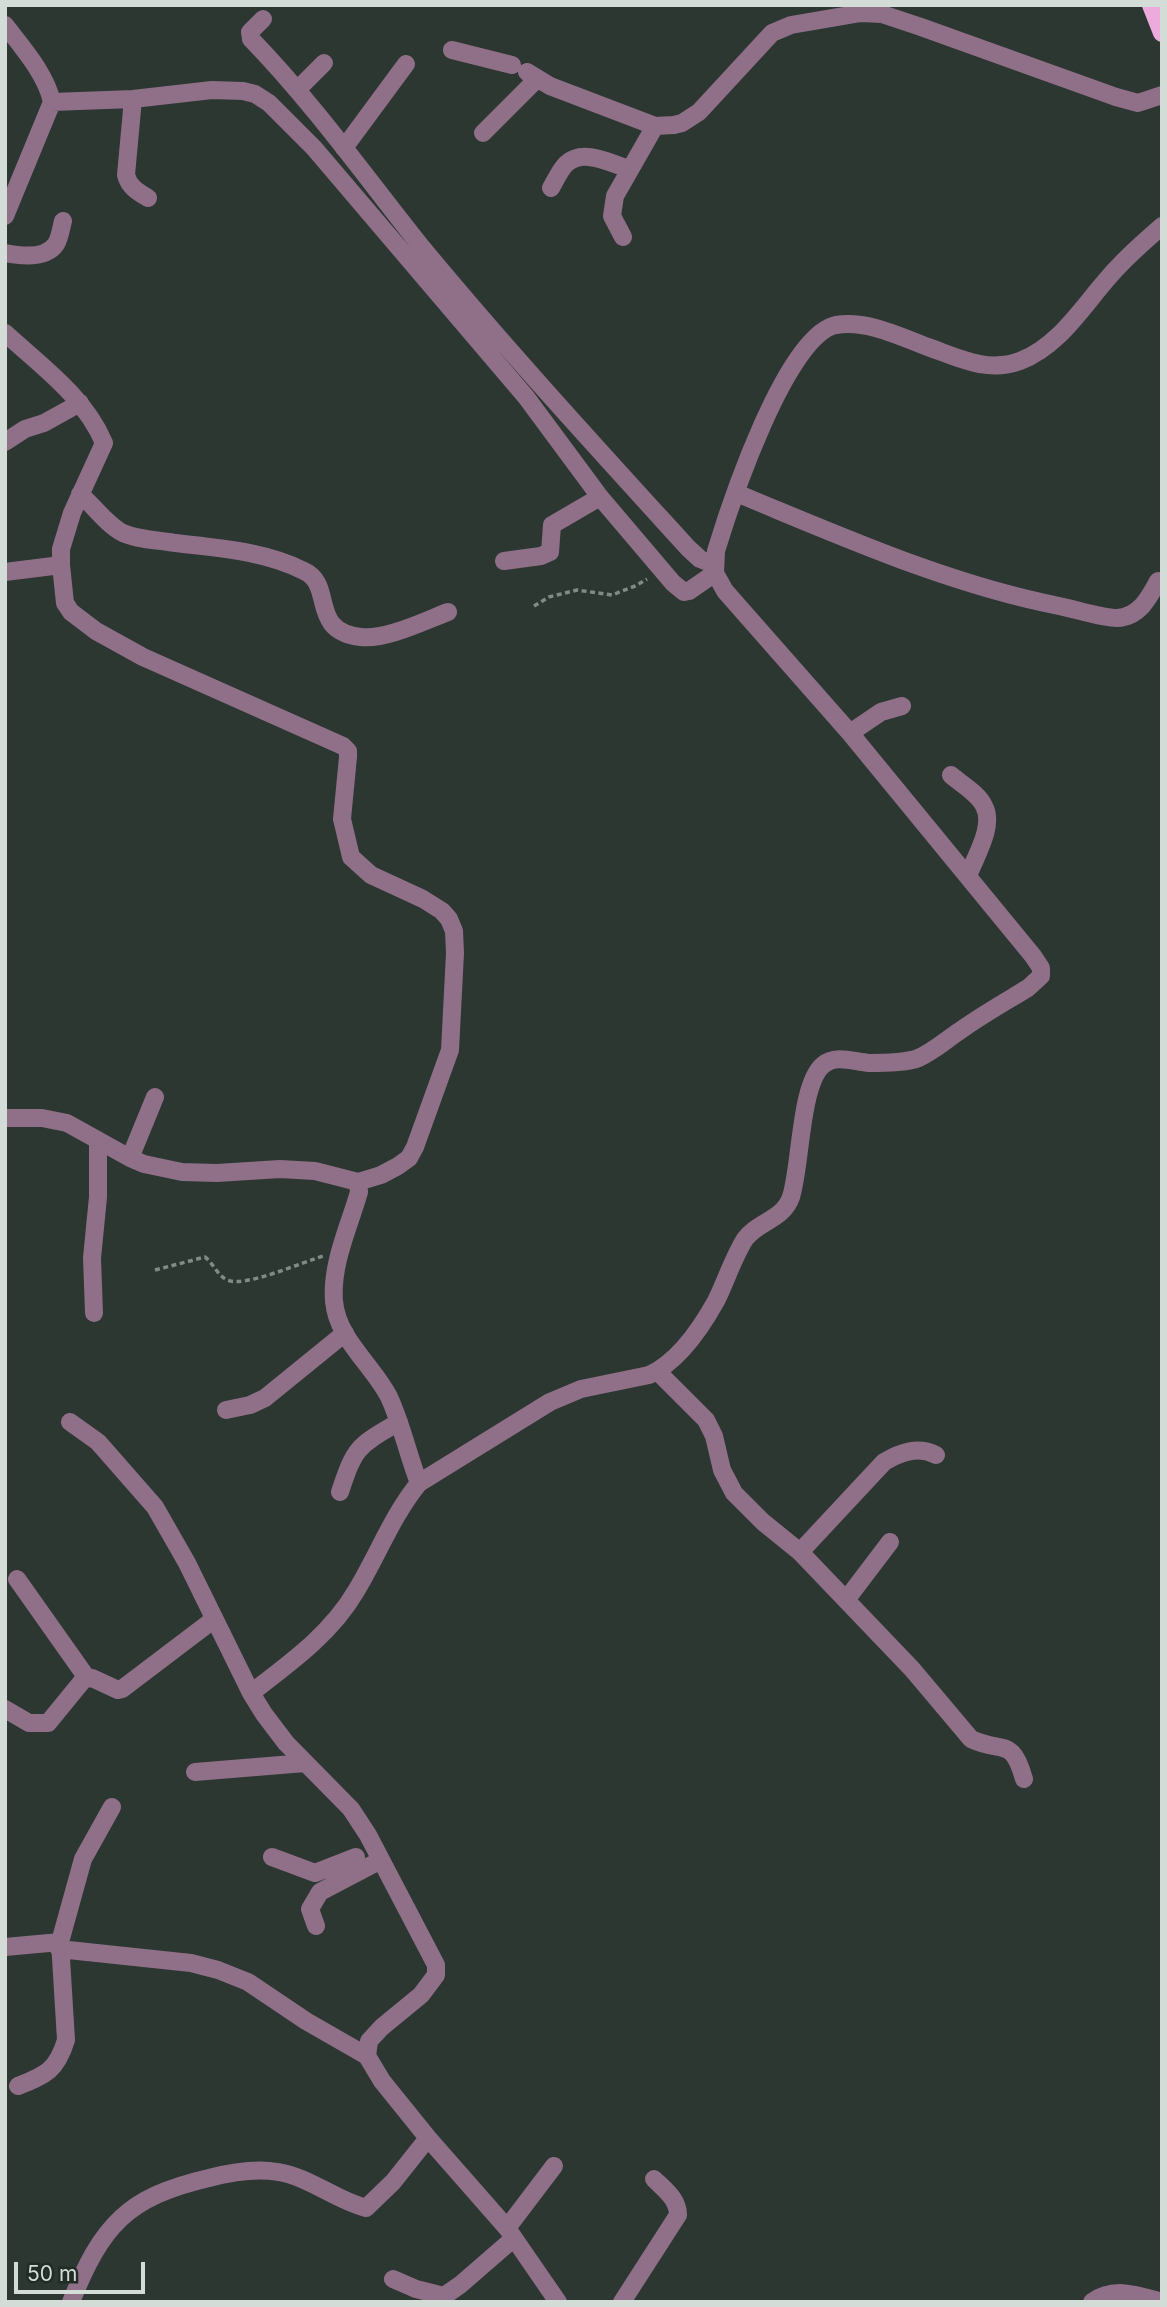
<!DOCTYPE html>
<html>
<head>
<meta charset="utf-8">
<style>
  body { margin:0 }
  #map { position:relative; width:1167px; height:2307px; overflow:hidden; background:#2b3730; font-family:Inter,sans-serif }
  canvas { display:block }
  .frame { position:absolute; inset:0; border:7px solid #d4dcd7; pointer-events:none }
  .scale { position:absolute; left:14px; top:2262px; width:131px; height:32px; box-sizing:border-box; border:4px solid #d4dcd7; border-top:0; padding-left:9px; font-size:21px; line-height:24px; white-space:nowrap; color:#d4dcd7; -webkit-text-stroke:5px #212c26; paint-order:stroke }
</style>
</head>
<body>
<div id="map">
<canvas width="1167" height="2307"></canvas>
<div class="frame"></div>
<div class="scale">50 m</div>
</div>
<script>
const c = document.querySelector('canvas').getContext('2d');
c.lineJoin = 'round';
function strokePath(path, color, width, dash) { c.strokeStyle = color; c.lineWidth = width; c.lineCap = dash ? 'butt' : 'round'; c.setLineDash(dash || []); c.stroke(path); }
strokePath(new Path2D(`
  M534 606 549 597 577 590 612 595 635 586 647 579
  M155 1270 205 1257C214 1264 217 1275 227 1280 244 1288 303 1262 323 1256`), '#818b85', 3.5, [5, 3.5]);
strokePath(new Path2D(`
  M263 19 250 32 251 39C313 103 365 176 420 245 506 349 597 448 688 548L700 559 715 565
  M5 25C22 47 46 74 52 102L5 216
  M452 50 512 65
  M527 72 550 86 655 126 674 125 682 123 699 112 772 33 791 25 861 13 882 14 921 27 1116 97 1138 103 1162 95
  M297 90 324 63
  M133 99 126 175C129 187 138 192 148 198
  M52 102 133 99 212 90 243 91 255 94 269 103 314 148 526 397 600 497 673 583 684 592 689 591 715 573
  M483 133 537 79
  M344 148 406 64
  M551 188C555 181 560 170 566 164 583 148 610 163 629 169
  M623 237 612 216 615 196 655 126
  M5 253C20 256 46 259 56 244 60 238 61 228 63 221
  M5 333C40 365 85 397 104 443L72 513 61 549V565L65 603 71 612 96 631 143 657 343 746 348 751V757L342 819 351 857 371 875 423 899 442 911 449 919 454 931 455 953 450 1050 415 1147 409 1158 398 1166 381 1175 358 1182 359 1192C349 1227 331 1264 334 1301 337 1339 373 1365 389 1397 402 1425 408 1455 419 1483
  M5 442 25 429 44 423 80 403
  M736 493C841 536 947 584 1059 606 1075 609 1101 618 1117 618 1139 617 1149 598 1158 581
  M80 494C93 505 107 525 123 533 138 540 158 540 175 543 218 548 265 551 304 571 335 585 308 631 361 637 386 640 424 621 448 612
  M504 561 541 556 550 552 552 525 600 497
  M5 572 61 565
  M850 733 881 712 902 706
  M951 775C961 784 978 793 984 806 995 826 975 857 968 876
  M5 1118H42L67 1123 130 1158 144 1164 182 1172 217 1173 280 1169 315 1171 358 1182
  M130 1158 155 1097
  M94 1313 92 1258 98 1197V1140
  M657 1371 706 1420 714 1436 722 1470 734 1493 763 1522 800 1552 912 1669 971 1739C1003 1754 1012 1736 1024 1779
  M226 1410 250 1405 265 1398 345 1333
  M70 1422 98 1442 155 1507 187 1563 251 1693
  M340 1492C355 1446 358 1446 399 1422
  M800 1552 884 1462C901 1452 918 1446 936 1455
  M17 1579 87 1678
  M846 1600 890 1542
  M5 1709 29 1723H48L84 1679 92 1678 118 1690 122 1689 213 1620
  M195 1772 305 1763
  M272 1857 315 1873 356 1857
  M316 1926 310 1909 320 1892 381 1860
  M5 1947 60 1942
  M59 1949 191 1963 218 1970 248 1982 306 2021 367 2056
  M18 2086C46 2075 57 2070 66 2040L60 1942 83 1859 112 1807
  M507 2228 554 2166
  M393 2279 416 2289 444 2296 460 2285 513 2239
  M71 2302C102 2225 127 2197 209 2178 232 2172 255 2168 278 2172 310 2177 335 2200 366 2208L393 2182 428 2138
  M558 2302 507 2228 428 2138 382 2081 367 2056 369 2041 382 2027 421 1995 436 1975V1965L368 1835 351 1809 286 1743 264 1714 251 1693C290 1663 331 1634 356 1591 378 1555 392 1516 419 1483L550 1402 581 1389 649 1375C678 1362 701 1328 716 1301 726 1281 733 1258 745 1239 758 1221 783 1220 791 1197 801 1166 800 1084 823 1065 836 1054 854 1062 869 1063 883 1063 902 1063 916 1059 932 1053 947 1039 961 1030 982 1015 1005 1002 1028 988L1041 976V968L1033 956 850 733 725 591 715 573 716 551C730 505 786 335 836 325 867 320 899 336 928 347 959 358 987 373 1020 361 1063 345 1088 297 1119 266 1132 252 1147 239 1162 226
  M622 2302 678 2215C678 2199 665 2190 654 2179
  M1092 2302C1114 2286 1137 2295 1162 2302`), '#906f88', 18);
strokePath(new Path2D(`
  M1151 5 1162 33`), '#edaadd', 18);
</script>
</body>
</html>
